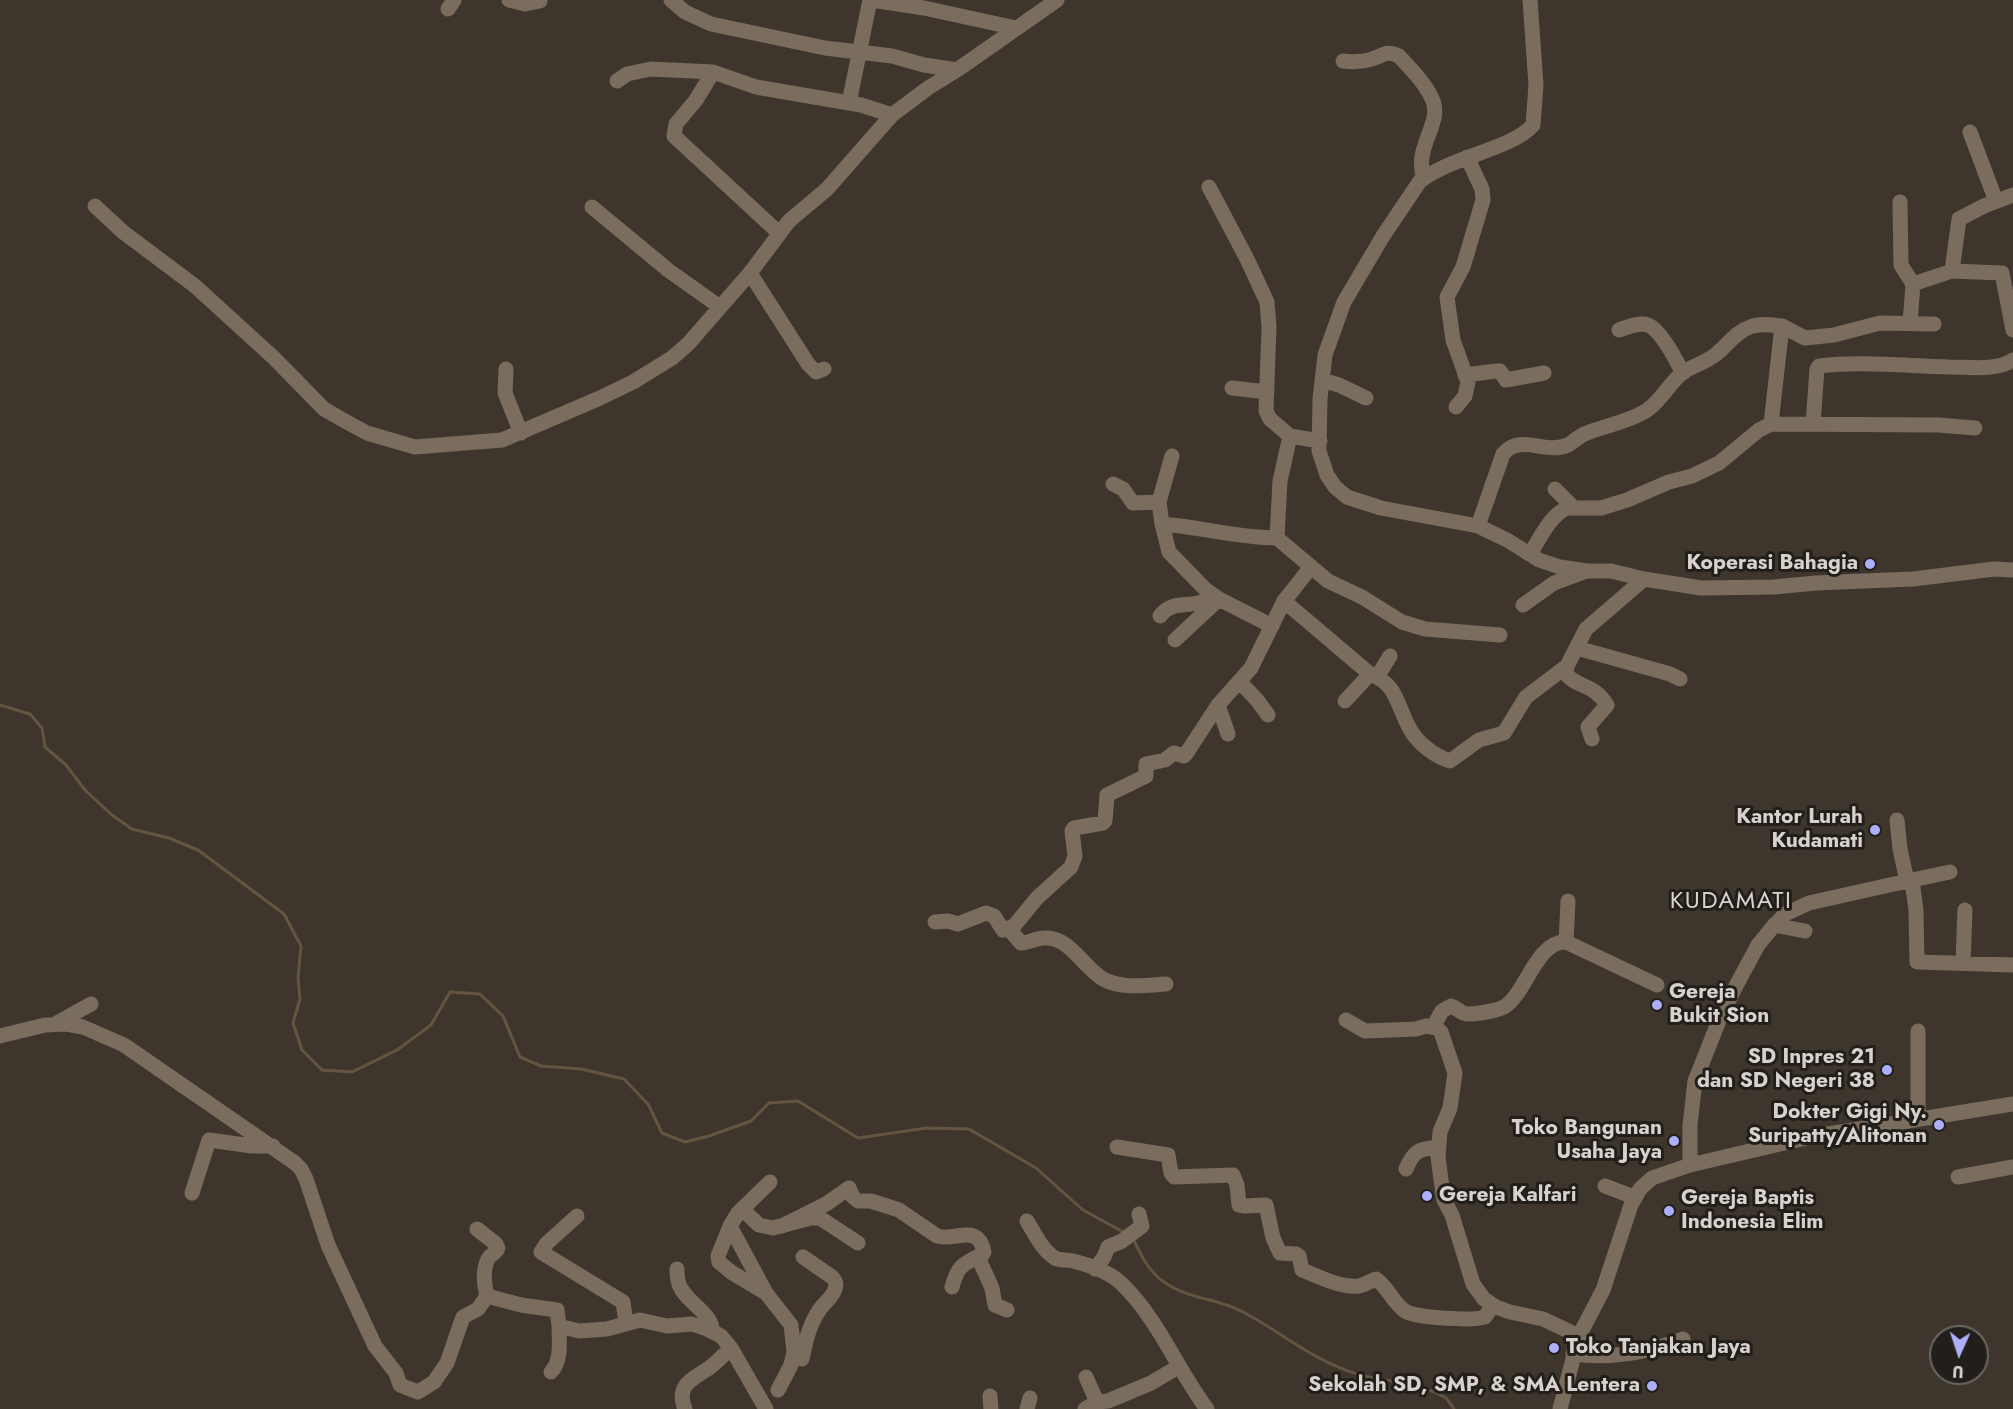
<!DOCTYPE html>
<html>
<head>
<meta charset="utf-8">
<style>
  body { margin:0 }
  #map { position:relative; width:2013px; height:1409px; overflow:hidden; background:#3e362d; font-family:Jost,sans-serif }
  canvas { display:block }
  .north { position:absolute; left:1929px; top:1325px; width:60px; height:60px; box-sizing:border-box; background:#221f1a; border:2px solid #6a6762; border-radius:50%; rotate:183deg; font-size:16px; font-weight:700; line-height:24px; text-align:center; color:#d7d2cd }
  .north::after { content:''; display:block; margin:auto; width:21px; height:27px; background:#adaffb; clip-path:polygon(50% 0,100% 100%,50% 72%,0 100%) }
</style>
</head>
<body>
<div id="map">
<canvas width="2013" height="1409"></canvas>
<div class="north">U</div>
</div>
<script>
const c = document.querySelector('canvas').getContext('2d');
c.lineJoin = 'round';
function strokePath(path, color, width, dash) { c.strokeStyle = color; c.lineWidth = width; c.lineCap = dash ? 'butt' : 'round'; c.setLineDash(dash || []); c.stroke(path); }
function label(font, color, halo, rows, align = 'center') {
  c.font = font + ' Jost,sans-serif'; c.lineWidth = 6; c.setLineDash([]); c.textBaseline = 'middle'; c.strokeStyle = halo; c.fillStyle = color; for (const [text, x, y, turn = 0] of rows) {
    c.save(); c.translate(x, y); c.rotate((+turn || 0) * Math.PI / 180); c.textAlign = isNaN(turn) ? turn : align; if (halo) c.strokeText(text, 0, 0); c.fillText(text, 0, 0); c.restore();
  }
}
strokePath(new Path2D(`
  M0 705 30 714 42 728 45 747 66 765 85 790 112 815 132 829 169 838 198 850 284 914 301 946 298 978 300 999 293 1023 302 1050 322 1070 352 1072 397 1050 431 1025 450 992 480 994 503 1016 520 1057 541 1066 581 1069 624 1079 648 1104 662 1133 685 1142 709 1136 751 1121 769 1103 798 1101 858 1138 927 1128 969 1129 1036 1168 1083 1210 1125 1233
  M1133 1238C1141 1255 1148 1271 1164 1282 1188 1299 1216 1298 1241 1311 1282 1332 1311 1360 1357 1374 1385 1382 1421 1382 1446 1398 1449 1401 1451 1405 1454 1409`), '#645540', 3);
strokePath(new Path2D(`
  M509 0 525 4 540 1
  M671 0 685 12 711 24 825 48 892 56 924 65 957 70
  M872 0 924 8 1016 28
  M1530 0 1536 85 1533 125C1511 150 1452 156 1420 181L1383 236 1344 302 1325 355 1320 399 1319 451 1327 475 1335 487 1347 497 1381 508 1478 526 1507 540 1539 560 1560 567 1587 571H1611L1644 579 1701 588 1774 587 1816 583 1913 579 1994 569 2013 570
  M448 9 454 0
  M1343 61C1352 62 1363 62 1372 59 1384 55 1387 50 1399 56 1411 69 1427 85 1433 101 1442 124 1413 148 1424 178
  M713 72 696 100 676 124 674 136 779 233
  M617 81 627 74 651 69 713 72 756 87 861 105 892 115
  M849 103 870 0
  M1970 132 1996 201
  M1209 187 1247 259 1267 302 1269 327 1266 411 1270 419 1290 436
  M1900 202 1901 265 1913 284
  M95 206 123 232 195 286 274 358 324 409 343 420 367 433 415 447 502 440 600 398 633 382 672 358 688 344 750 273 789 221 827 189 892 115 928 88 957 70 1057 0
  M592 207 668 270 720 307
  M1952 271 2002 273 2013 330
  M750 273 808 364 816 372 824 369
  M1910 323 1913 284 1952 271 1959 219 1984 206 2013 195
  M1619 330C1627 327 1639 322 1648 325 1661 330 1676 360 1683 373
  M506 369 505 393 521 433
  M1465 375 1496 371H1500L1506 380 1544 373
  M1322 380 1339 385 1366 398
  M1232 388 1267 392
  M1456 407 1465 396 1468 382 1453 340 1447 297 1463 267 1483 200 1482 189 1467 157
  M1771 424 1782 326 1805 338 1834 335 1880 323 1934 324
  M1813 424 1817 369 1819 366C1862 361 1906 366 1949 367 1969 367 1996 371 2013 360
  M1320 441 1290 436 1280 481 1277 538 1328 581 1362 597 1402 622 1425 629 1500 635
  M1172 456 1159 502 1162 524C1201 527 1238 538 1277 538
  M1113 484 1123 489 1133 503 1159 502
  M1555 489 1574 508
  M1162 524 1169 552 1206 590 1219 599
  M1478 526 1503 454C1521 433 1545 455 1568 445 1575 441 1580 435 1587 433 1605 426 1638 419 1651 407 1663 397 1671 382 1682 373 1692 366 1705 363 1715 355 1727 346 1735 332 1750 327 1760 323 1772 325 1782 326
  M1530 554C1540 539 1549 516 1567 508H1601L1627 500 1669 482 1692 476 1719 463 1759 430 1771 424 1938 425 1975 428
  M1284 601 1370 674C1398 684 1397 707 1410 729 1418 744 1435 756 1450 761L1479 740 1504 733 1526 697 1567 666 1586 629 1644 579
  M1523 605 1554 583 1584 572
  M1160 616C1171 601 1186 607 1201 602L1208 608
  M1175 640 1219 599 1272 626
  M1577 648 1670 674 1680 679
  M1567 666 1566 674C1577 688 1593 683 1607 705L1588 727 1592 739
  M1377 677 1390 656
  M1240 682 1257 700 1268 715
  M1345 701 1370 674
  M1218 705 1228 734
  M1897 820 1900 849 1907 881
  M1912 880 1950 872
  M935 922 948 921 958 924 986 913 994 916 1003 930 1014 926 1037 898 1071 867 1075 856 1072 831 1074 828 1103 823 1105 821 1107 795 1146 776V764L1165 760 1174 753 1184 756 1186 754 1218 705 1251 668 1284 601 1311 567
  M1774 925 1805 931
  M1009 929 1021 943C1029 943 1036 938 1044 938 1071 936 1084 970 1105 980 1122 989 1148 985 1166 984
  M1566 942 1568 901
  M1963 963 1965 910
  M1346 1020 1365 1031 1416 1029 1426 1026 1437 1028 1441 1032 1455 1073 1450 1108 1440 1132 1438 1157 1441 1180 1444 1200 1452 1215 1473 1284 1484 1299 1496 1307 1510 1312 1543 1319 1579 1336
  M55 1024 91 1004
  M1433 1027 1442 1011 1451 1006C1458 1008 1461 1014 1468 1014 1477 1014 1496 1011 1504 1007 1526 994 1536 941 1566 942L1657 985
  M0 1036 45 1025 66 1024 83 1027 124 1045 295 1163 301 1169 306 1179 328 1245 375 1346 396 1373 400 1385 418 1392 434 1382 447 1363 463 1317 478 1309 487 1296 521 1305 557 1310 559 1326 579 1331 607 1329 640 1320 667 1326 692 1324 707 1329 721 1336 731 1348 766 1409
  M1918 1118V1031
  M1117 1147 1168 1155 1171 1173 1174 1177 1233 1175 1237 1185 1239 1205 1245 1206 1266 1205 1273 1238 1280 1253 1296 1254 1299 1256 1302 1270C1318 1276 1340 1288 1358 1286 1365 1285 1370 1281 1376 1279 1388 1287 1393 1303 1405 1311 1415 1318 1473 1321 1485 1317L1493 1305
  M1690 1165V1125L1695 1081 1720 1018 1737 984 1758 945 1772 928 1785 914 1809 903 1912 880 1916 910 1917 962 2013 965
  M1406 1169C1414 1150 1419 1149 1439 1147
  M1958 1177 2013 1167
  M770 1182 738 1213 730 1226 718 1256 719 1262 731 1272 766 1293 791 1325 794 1352 791 1365 778 1390
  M1605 1186 1634 1197
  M192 1193 209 1140 252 1146H273
  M742 1209 759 1225 773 1228 811 1218H820L858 1243
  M577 1216 547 1243 541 1252 623 1302 626 1323
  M1027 1221C1035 1234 1042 1250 1055 1258 1060 1261 1067 1259 1073 1261 1089 1265 1110 1272 1122 1284 1158 1319 1177 1369 1207 1409
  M730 1226 766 1293
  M782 1226 826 1204 849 1188 853 1197 858 1201H871L899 1210 937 1236C955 1242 978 1222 984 1252L983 1254C963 1264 958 1265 952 1287
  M477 1229 496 1244 498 1248C496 1254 491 1253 488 1259 482 1271 484 1284 487 1296
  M978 1257 992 1288 995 1305 1007 1310
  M677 1269C677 1274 677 1279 679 1284 684 1301 714 1314 712 1331
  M1095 1269 1104 1257 1108 1247 1122 1241 1142 1226 1139 1214
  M1573 1354C1612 1359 1647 1353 1683 1339
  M802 1359C806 1340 809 1325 820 1309 825 1302 833 1297 835 1289 837 1284 836 1281 832 1277L803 1257
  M551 1372C562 1361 559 1341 559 1326
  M1086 1377 1097 1402
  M990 1396 991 1409
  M685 1409C675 1385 693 1379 709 1368 717 1362 724 1355 731 1348
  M1027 1409 1030 1398
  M1085 1409 1097 1402 1108 1401 1151 1383 1178 1367
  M1560 1409 1579 1336 1603 1290 1631 1205 1640 1189 1652 1178 1690 1165 1810 1137 2013 1104`), '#7a6d5e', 15);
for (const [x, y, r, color] of [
  [1870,564,6,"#adaffb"],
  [1875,830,6,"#adaffb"],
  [1657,1005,6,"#adaffb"],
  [1887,1070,6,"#adaffb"],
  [1939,1125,6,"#adaffb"],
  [1674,1141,6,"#adaffb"],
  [1427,1196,6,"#adaffb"],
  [1669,1211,6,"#adaffb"],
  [1554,1348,6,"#adaffb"],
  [1652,1386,6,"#adaffb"]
]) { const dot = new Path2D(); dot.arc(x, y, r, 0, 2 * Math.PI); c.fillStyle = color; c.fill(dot); strokePath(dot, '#221f1a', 2); }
label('bold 21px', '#d7d2cd', '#221f1a', [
  ["Koperasi Bahagia",1858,564],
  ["Kantor Lurah",1863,818],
  ["Kudamati",1863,842],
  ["Gereja",1669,993,"left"],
  ["Bukit Sion",1669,1017,"left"],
  ["SD Inpres 21",1875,1058],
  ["dan SD Negeri 38",1875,1082],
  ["Dokter Gigi Ny.",1927,1113],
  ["Suripatty/Alitonan",1927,1137],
  ["Toko Bangunan",1662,1129],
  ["Usaha Jaya",1662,1153],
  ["Gereja Kalfari",1439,1196,"left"],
  ["Gereja Baptis",1681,1199,"left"],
  ["Indonesia Elim",1681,1223,"left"],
  ["Toko Tanjakan Jaya",1566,1348,"left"],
  ["Sekolah SD, SMP, & SMA Lentera",1640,1386]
], 'right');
c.letterSpacing = '1.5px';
label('24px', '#d7d2cd', '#221f1a', [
  ["KUDAMATI",1731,902]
]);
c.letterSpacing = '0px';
</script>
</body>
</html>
